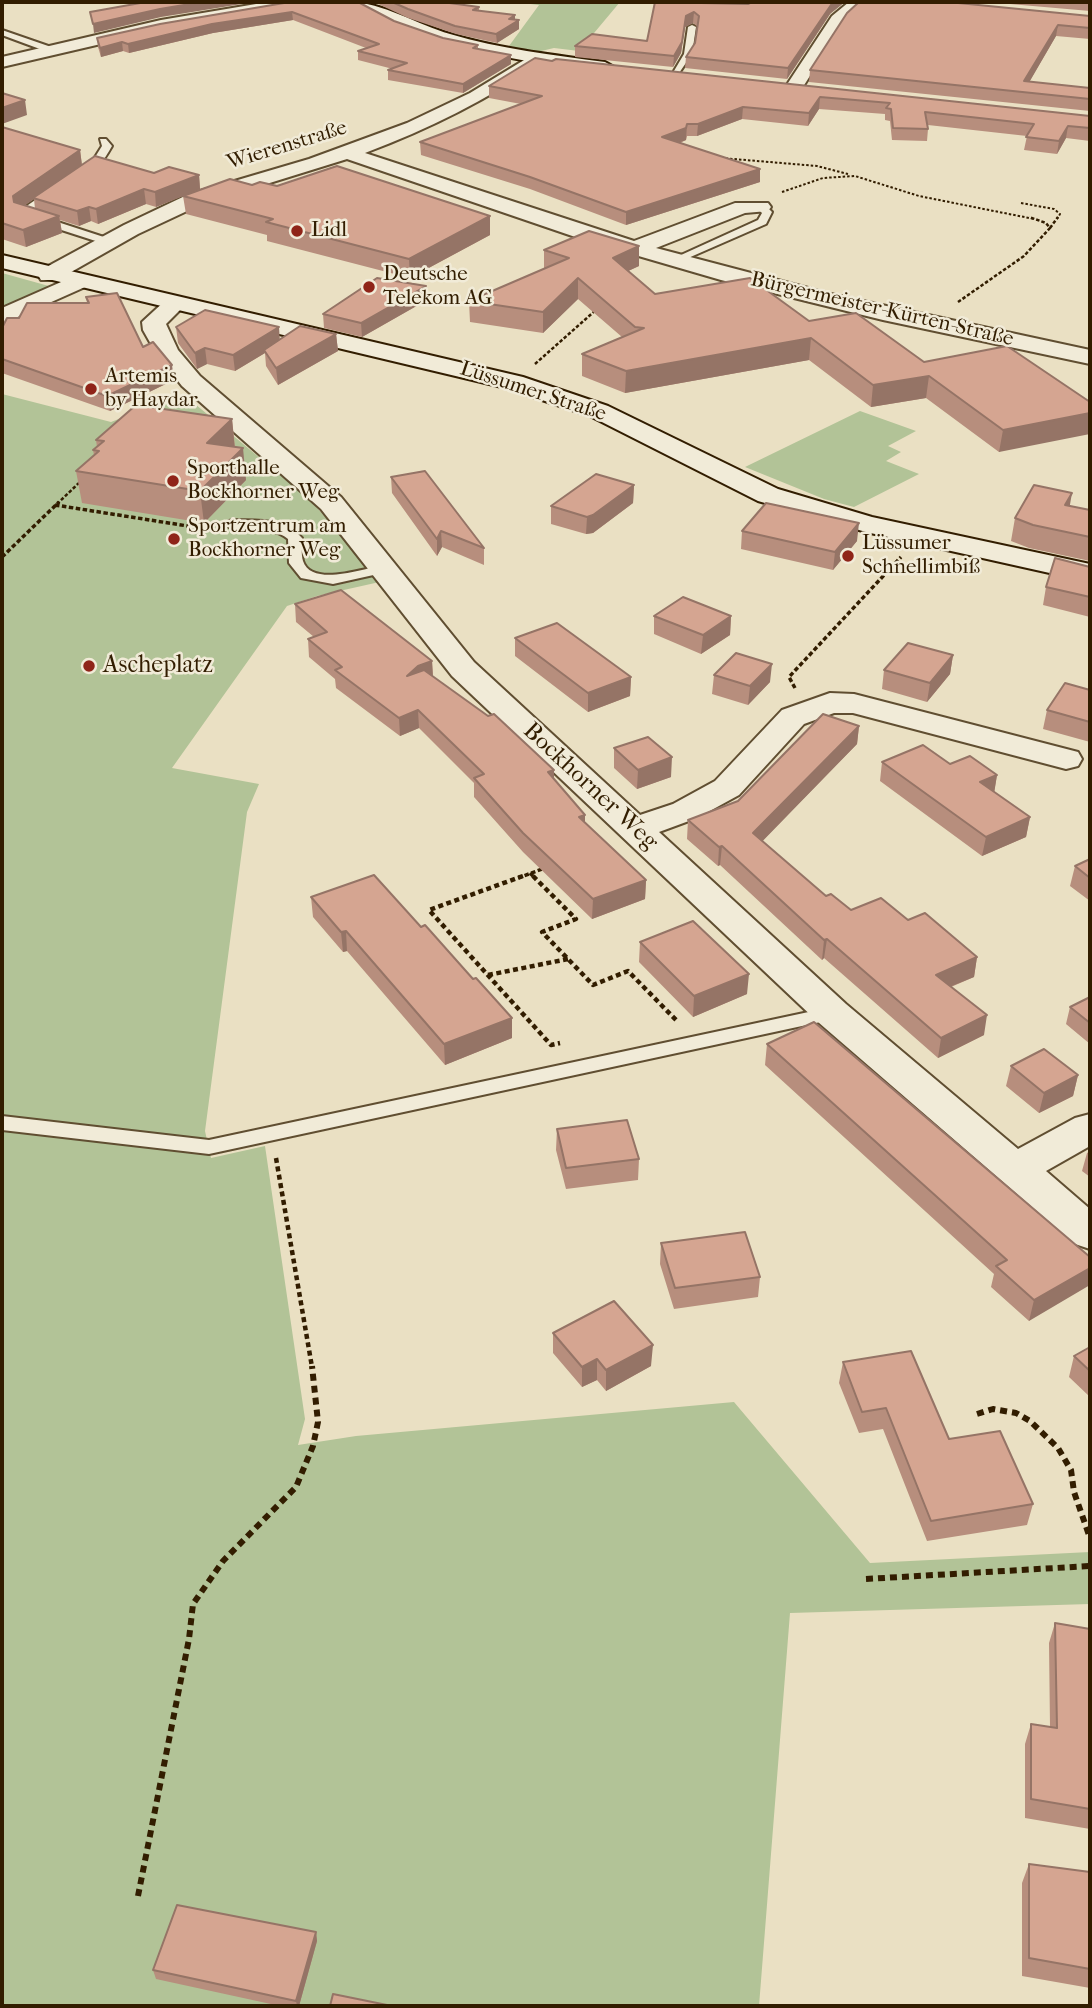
<!DOCTYPE html>
<html>
<head>
<meta charset="utf-8">
<style>
  body { margin:0 }
  #map { position:relative; width:1092px; height:2008px; overflow:hidden; background:#eae0c3; font-family:"IM FELL French Canon",serif }
  canvas { display:block }
  .frame { position:absolute; inset:0; border:4px solid #321d00; pointer-events:none }
</style>
</head>
<body>
<div id="map">
<canvas width="1092" height="2008"></canvas>
<div class="frame"></div>
</div>
<script>
const c = document.querySelector('canvas').getContext('2d');
c.lineJoin = 'round';
function fillPath(path, color) { c.fillStyle = color; c.fill(path, 'evenodd'); }
function strokePath(path, color, width, dash) { c.strokeStyle = color; c.lineWidth = width; c.lineCap = dash ? 'butt' : 'round'; c.setLineDash(dash || []); c.stroke(path); }
function label(font, color, halo, rows, align = 'center') {
  c.font = font + ' "IM FELL French Canon",serif'; c.lineWidth = 5; c.setLineDash([]); c.textBaseline = 'middle'; c.strokeStyle = halo; c.fillStyle = color; for (const [text, x, y, turn = 0] of rows) {
    c.save(); c.translate(x, y); c.rotate((+turn || 0) * Math.PI / 180); c.textAlign = isNaN(turn) ? turn : align; if (halo) c.strokeText(text, 0, 0); c.fillText(text, 0, 0); c.restore();
  }
}
fillPath(new Path2D(`
  M513 2H620L579 51 554 48 537 52 509 46 539 5Z
  M2 273 56 288 2 312Z
  M2 394 111 422 183 394 308 498 384 581 317 596 287 606 172 768 259 784 247 812 205 1131 211 1158 265 1146 305 1419 298 1445 356 1436 734 1402 870 1563 1090 1552V1604L790 1613 759 2006H2Z
  M860 411 916 431 888 446 901 452 886 461 919 474 854 507 824 499 745 467Z`), '#b2c397');
const lane = new Path2D(`
  M692 25 696 27 692 54 677 76H671L684 54 688 27Z
  M2 30 54 48 55 50 48 52 2 35Z
  M100 139H106L112 146C104 160 94 177 77 176V172L92 162 102 146Z
  M51 189 60 191 30 213 113 240V244H105L18 216V212Z
  M757 205H765L772 212 766 224 679 262 670 260 758 220 762 213 756 207Z
  M234 520C258 521 285 518 302 538 302 545 301 554 303 561 311 587 364 569 382 565L389 569 387 572 333 584 301 578 289 563 288 539C271 525 249 531 229 527V521Z
  M832 1007 839 1008 842 1013 839 1018 209 1154 2 1130V1116L209 1140Z`);
const street = new Path2D(`
  M268 2H302L294 7 161 30 2 67V57L161 20Z
  M849 2H866L844 22 801 90H789L786 86 832 16Z
  M534 54 543 59 540 63C486 101 428 129 365 153L634 241 735 203H768L771 207 768 211 745 213 656 248 831 294 1090 350V364L883 320 721 280 587 241 347 159 202 204 138 234 57 280H41L38 275 41 270 124 225 187 195 309 159 407 123 470 93Z
  M77 275 85 277 88 282 85 287 2 324V308Z
  M175 297 183 299 186 304 166 324 178 350 200 376 341 497 474 662 640 815 673 804 715 781 782 710 830 693 854 694 1078 752 1082 759 1078 766 1066 769 853 713H834L804 724 739 795 697 818 659 832 846 1004 1018 1149 1075 1118 1090 1114V1146L1046 1171 1090 1209V1249L1075 1244 818 1022 452 676 321 509 182 386 156 353 143 330 142 322 167 299Z`);
const secondary = new Path2D(`
  M348 2C380 1 418 25 450 34 500 49 553 55 605 62L614 67 605 72C532 63 459 52 390 24 377 19 357 13 348 2Z
  M2 255 523 377 608 406 778 489 872 517 1090 564V582L866 532 758 501 590 416 506 388 2 268Z`);
strokePath(lane, '#604e31', 4);
strokePath(street, '#604e31', 4);
strokePath(secondary, '#321d00', 4);
strokePath(new Path2D(`
  M721 158 817 166 848 174
  M782 192 823 178 855 176 919 196 1034 219
  M1021 203 1054 209 1060 214 1057 219`), '#321d00', 2, [2.5, 2]);
strokePath(new Path2D(`
  M1050 228 1058 217
  M958 302 1024 256 1050 228 1046 223 1029 217
  M535 364 597 309
  M57 504 82 480`), '#321d00', 2.5, [3.5, 2]);
strokePath(new Path2D(`
  M55 505 213 530
  M2 557 59 502
  M795 688 789 677 901 557
  M530 873 535 878
  M518 878 545 868`), '#321d00', 3.5, [4.5, 2.5]);
strokePath(new Path2D(`
  M523 876 429 910 551 1045 560 1043
  M533 876 576 919 542 932 593 985 628 971 678 1022
  M488 975 568 959
  M276 1158 312 1367`), '#321d00', 4.5, [5, 3.5]);
strokePath(new Path2D(`
  M977 1414 993 1409 1016 1413 1030 1421 1058 1448 1071 1470 1074 1492 1090 1538
  M866 1579 1090 1566
  M138 1896 189 1639 193 1604 223 1561 296 1487 313 1446 318 1422 312 1366`), '#321d00', 6, [7, 5]);
fillPath(lane, '#f1ebd8');
fillPath(street, '#f1ebd8');
fillPath(secondary, '#f1ebd8');
fillPath(new Path2D(`
  M290 2 394 21 443 38 478 45V49L511 55V64L463 93 388 80V70L393 69 358 60V51L366 48 293 20 213 33 129 53 123 51 101 57 98 47 97 38Z
  M374 2H442L479 7V11L515 20 519 29 497 43 456 34 408 18Z
  M655 2 748 4 830 14 787 79 685 68 686 57 695 43 698 27 693 23 685 27 681 53 673 67 575 57V46L647 41Z
  M987 2H1090V11Z
  M1090 16V39L1056 36 1029 82 1090 88V111L809 82 810 70Z
  M552 61 1090 116V141L1066 138 1057 154 1024 150 1027 136 928 125V129L927 141 892 140 890 121 885 120V114L819 109 808 126 742 119 697 136H687L686 140 680 143 760 169V182L626 225 530 189 421 155 420 142 521 104 489 98V86Z
  M2 128 80 150 82 165 154 173 199 175 200 189 156 207 146 204 98 224 91 221 79 226 60 220 62 233 26 247 2 239ZM34 199 35 209 25 205Z
  M252 185 490 235 410 278 267 241V235L186 214 183 196Z
  M544 250 639 266 628 271 655 294 809 321 924 362 1090 402 999 452 926 398 871 407 809 360 625 393 582 376V354L622 337 578 299 543 333 470 322 469 301 544 269Z
  M86 297 143 347 174 380 110 411 2 373V328L19 318 87 303Z
  M427 300 362 337 324 328 323 314Z
  M176 327 280 340 336 334 338 351 278 385 266 366 265 353 235 371 207 364 197 369 178 343Z
  M232 419 235 447 246 480 204 523 82 503 76 471 94 455 93 450 97 447 96 440Z
  M391 477 484 548V565L442 547 437 556 392 493Z
  M634 485 633 503 593 533 586 534 551 524V506Z
  M1070 506 1090 510V561L1029 548 1011 541 1015 518Z
  M742 531 857 541 833 570 741 549Z
  M1090 567V617L1043 605 1046 587Z
  M295 604 432 661 433 676 554 770V779L585 823 646 880 645 899 592 919 523 852 474 797V783L419 728 400 736 336 688 335 679 309 657 308 639 314 637 296 622Z
  M654 616H731L730 635 701 654 654 634Z
  M515 638 631 677 630 696 588 712 515 656Z
  M953 655 950 674 927 702 882 689 884 670Z
  M714 675 770 682 748 705 712 694Z
  M1090 690V742L1043 729 1047 710Z
  M859 726 857 744 762 841 826 896 851 910 908 920 977 957 974 977 951 987 984 1035 938 1058 824 958 822 960 720 865 718 866 687 839 688 820 738 801Z
  M614 748 671 777 637 789 614 768Z
  M882 762 950 764 997 775 994 792 1030 817 1026 837 982 856 880 781Z
  M1090 859V901L1070 886 1075 866Z
  M311 897 421 927 512 1018V1038L445 1065 347 951 343 952 313 917Z
  M640 942 747 994 693 1017 639 962Z
  M1090 997V1044L1066 1024 1070 1007Z
  M767 1044 1090 1257 1029 1321 991 1287 994 1274 765 1065Z
  M1011 1066 1078 1075 1073 1096 1039 1113 1006 1086Z
  M557 1129 639 1159 638 1180 566 1189 556 1150Z
  M1090 1151V1177L1082 1171 1087 1153Z
  M661 1243 760 1277 758 1297 674 1309 660 1264Z
  M553 1333 651 1366 606 1391 597 1380 582 1387 553 1353Z
  M1090 1347V1397L1069 1377 1074 1356Z
  M843 1362 949 1439 1033 1504 1027 1525 927 1541 883 1429 859 1433 839 1383Z
  M1055 1623 1090 1629V1829L1025 1818V1744L1031 1724 1050 1727 1049 1643Z
  M1029 1864 1090 1872V1988L1022 1976V1883Z
  M316 1932 317 1941 299 2006H280L156 1979 153 1970Z`), '#b78e7d');
fillPath(new Path2D(`
  M202 2H254L161 17 94 33 93 24 160 9Z
  M833 2H845L830 14 787 79 788 68Z
  M292 12 293 20 213 33 129 53 128 44 212 24Z
  M694 12 693 23 685 27 681 53 673 67 674 56 686 16Z
  M515 15V23L519 20V29L497 43 496 34 509 19Z
  M1058 25 1056 36 1023 93 1024 81Z
  M122 42 123 51 101 57 100 48Z
  M511 55V64L463 93V84Z
  M820 97 819 109 808 126 809 113Z
  M25 100 27 115 2 124V108Z
  M743 107 742 119 697 136 698 124Z
  M687 124 686 140 662 149V137Z
  M1068 126 1066 138 1057 154 1059 141Z
  M80 150 82 166 33 198 34 199 15 212 13 196Z
  M760 169V182L626 225V212Z
  M199 175 200 189 156 207 155 192Z
  M144 189 146 204 98 224 96 209Z
  M89 207 91 221 79 226 77 211Z
  M59 216 62 233 26 247 23 230Z
  M490 216V235L410 278 409 259Z
  M639 246V266L613 278V258Z
  M578 278V299L543 333V312Z
  M426 286 427 300 362 337 361 323Z
  M279 327 280 343 264 350 265 353 235 371 233 355Z
  M336 334 338 351 278 385 276 368Z
  M811 338 809 360 625 393 626 371Z
  M205 348 207 364 197 369 195 353Z
  M172 365 174 380 110 411 107 396Z
  M929 376 926 398 871 407 873 385Z
  M1090 413V434L999 452 1003 430Z
  M232 419 235 451 207 443Z
  M243 448 246 480 204 523 200 491Z
  M634 485 633 503 593 533 586 534 587 517Z
  M1072 493 1068 516 1065 505Z
  M859 523 857 541 833 570 835 552Z
  M441 531 442 547 437 556V539Z
  M731 616 730 635 701 654 703 635Z
  M953 655 950 674 927 702 930 683Z
  M432 661 433 679 407 676 418 666Z
  M772 664 770 682 748 705 750 686Z
  M631 677 630 696 588 712V693Z
  M418 710 419 728 400 736 399 718Z
  M859 726 857 744 752 852 753 833Z
  M672 757 671 777 637 789 638 770Z
  M554 770V789L548 772Z
  M997 775 994 794 980 782Z
  M585 815V834L579 817Z
  M1030 817 1026 837 982 856 986 837Z
  M722 846 720 865 718 866 719 847Z
  M646 880 645 899 592 919 593 899Z
  M346 931 347 951 343 952 341 932Z
  M827 939 824 958 822 960 824 940Z
  M977 957 974 977 932 994 936 975Z
  M749 974 747 994 693 1017 694 996Z
  M987 1015 984 1035 938 1058 941 1038Z
  M512 1018V1038L445 1065 444 1044Z
  M1078 1075 1073 1096 1039 1113 1044 1093Z
  M1090 1268V1285L1029 1321 1034 1300Z
  M653 1345 651 1366 606 1391V1370Z
  M597 1359V1380L582 1387V1367Z
  M316 1932 317 1941 299 2006H297L296 2001Z`), '#957466');
const building = new Path2D(`
  M146 2H202L160 9 93 24 90 12Z
  M290 2H358L394 21 443 38 478 45 473 48 511 55 463 84 388 70 407 63 358 51 379 44 292 12 212 24 128 44 122 42 100 48 97 38 160 24Z
  M392 2H442L479 7 473 10 515 15 509 19 519 20 496 34 455 26 408 9Z
  M655 2 748 4 752 2H833L788 68 686 57 695 43 699 16 694 12 686 16 682 42 674 56 575 46 592 34 647 41Z
  M859 2H948L1090 16V28L1058 25 1024 81 1090 88V99L810 70 847 13Z
  M535 58 552 61 556 59 1090 116V128L1068 126 1059 141 1026 137 1034 124 925 112 928 129 893 128 891 109 886 108 890 103 820 97 809 113 743 107 698 124H687L686 128 662 137 760 169 626 212 530 177 420 142 542 96 489 86Z
  M2 93 25 100 2 108Z
  M2 127 80 150 13 196 14 202 59 216 23 230 2 223Z
  M95 156 154 173 169 167 199 175 155 192 144 189 96 209 89 207 77 211 33 198Z
  M337 166 490 216 409 259 266 222 273 219 183 196 230 179 252 185 260 182 277 186Z
  M589 231 639 246 613 258 655 294 750 278 809 321 856 313 924 362 1007 346 1090 402V413L1003 430 929 376 873 385 811 338 626 371 582 354 644 328 635 327 578 278 543 312 469 301 569 258 544 250Z
  M377 278 426 286 361 323 323 314Z
  M117 293 143 347 153 342 172 365 107 396 2 359V328L7 318H19L27 303H89L86 297Z
  M205 310 279 327 233 355 205 348 195 353 176 327Z
  M300 326 336 334 276 368 264 350Z
  M136 405 232 419 207 443 243 448 200 491 76 471 99 451 93 450 104 441 96 440Z
  M425 471 484 548 441 531 437 539 391 477Z
  M596 474 634 485 593 515 587 517 551 506Z
  M1034 485 1072 493 1065 505 1090 510V537L1033 525 1015 518Z
  M766 503 859 523 835 552 742 531Z
  M1055 558 1090 567V597L1046 587Z
  M341 590 432 661 418 666 407 676 424 670 488 716 494 714 554 770 548 772 585 815 579 817 646 880 593 899 523 833 474 778 484 774 418 710 399 718 335 670 342 667 308 639 327 632 295 604Z
  M683 597 731 616 703 635 654 616Z
  M557 623 631 677 588 693 515 638Z
  M908 643 953 655 930 683 884 670Z
  M736 653 772 664 750 686 714 675Z
  M1065 683 1090 690V722L1047 710Z
  M823 714 859 726 753 833 826 896 831 894 851 910 881 898 908 920 925 913 977 957 936 975 987 1015 941 1038 827 939 824 940 722 846 719 847 688 820 738 801Z
  M648 737 672 757 638 770 614 748Z
  M923 745 950 764 970 756 997 775 980 782 1030 817 986 837 882 762Z
  M1090 859V878L1075 866Z
  M374 875 421 927 425 925 473 979 476 978 512 1018 444 1044 346 931 341 932 311 897Z
  M693 921 749 974 694 996 640 942Z
  M1090 997V1023L1070 1007Z
  M814 1022 1090 1257V1268L1034 1300 996 1266 1007 1260 767 1044Z
  M1044 1049 1078 1075 1044 1093 1011 1066Z
  M627 1120 639 1159 566 1168 557 1129Z
  M745 1232 760 1277 675 1288 661 1243Z
  M614 1301 653 1345 606 1370 597 1359 582 1367 553 1333Z
  M1090 1347V1371L1074 1356Z
  M911 1351 949 1439 1000 1431 1033 1504 931 1521 886 1408 862 1412 843 1362Z
  M1055 1623 1090 1629V1809L1031 1799V1724L1057 1728Z
  M1029 1864 1090 1872V1969L1029 1958Z
  M177 1905 316 1932 296 2001 153 1970Z
  M333 1994 392 2006H330Z`);
fillPath(building, '#d5a591');
strokePath(building, '#957466', 2);
for (const [x, y, r, color] of [
  [297,231,7,"#8f2418"],
  [369,287,7,"#8f2418"],
  [91,389,7,"#8f2418"],
  [173,481,7,"#8f2418"],
  [174,539,7,"#8f2418"],
  [848,556,7,"#8f2418"],
  [89,666,7,"#8f2418"]
]) { const dot = new Path2D(); dot.arc(x, y, r, 0, 2 * Math.PI); c.fillStyle = color; c.fill(dot); strokePath(dot, '#f1ebd8', 2.5); }
label('21px', '#321d00', '#f1ebd8', [
  ["Wierenstraße",287,146,-17],
  ["Bürgermeister-Kürten-Straße",882,310,13],
  ["Lüssumer Straße",533,392,18]
]);
label('21px', '#321d00', '#f1ebd8', [
  ["Lidl",311,231],
  ["Deutsche",383,275],
  ["Telekom AG",383,299],
  ["Artemis",105,377],
  ["by Haydar",105,401],
  ["Sporthalle",187,469],
  ["Bockhorner Weg",187,493],
  ["Sportzentrum am",188,527],
  ["Bockhorner Weg",188,551],
  ["Lüssumer",862,544],
  ["Schnellimbiß",862,568]
], 'left');
label('24px', '#321d00', '#f1ebd8', [
  ["Ascheplatz",103,666]
], 'left');
label('24px', '#321d00', '#f1ebd8', [
  ["Bockhorner Weg",590,787,43]
]);
</script>
</body>
</html>
